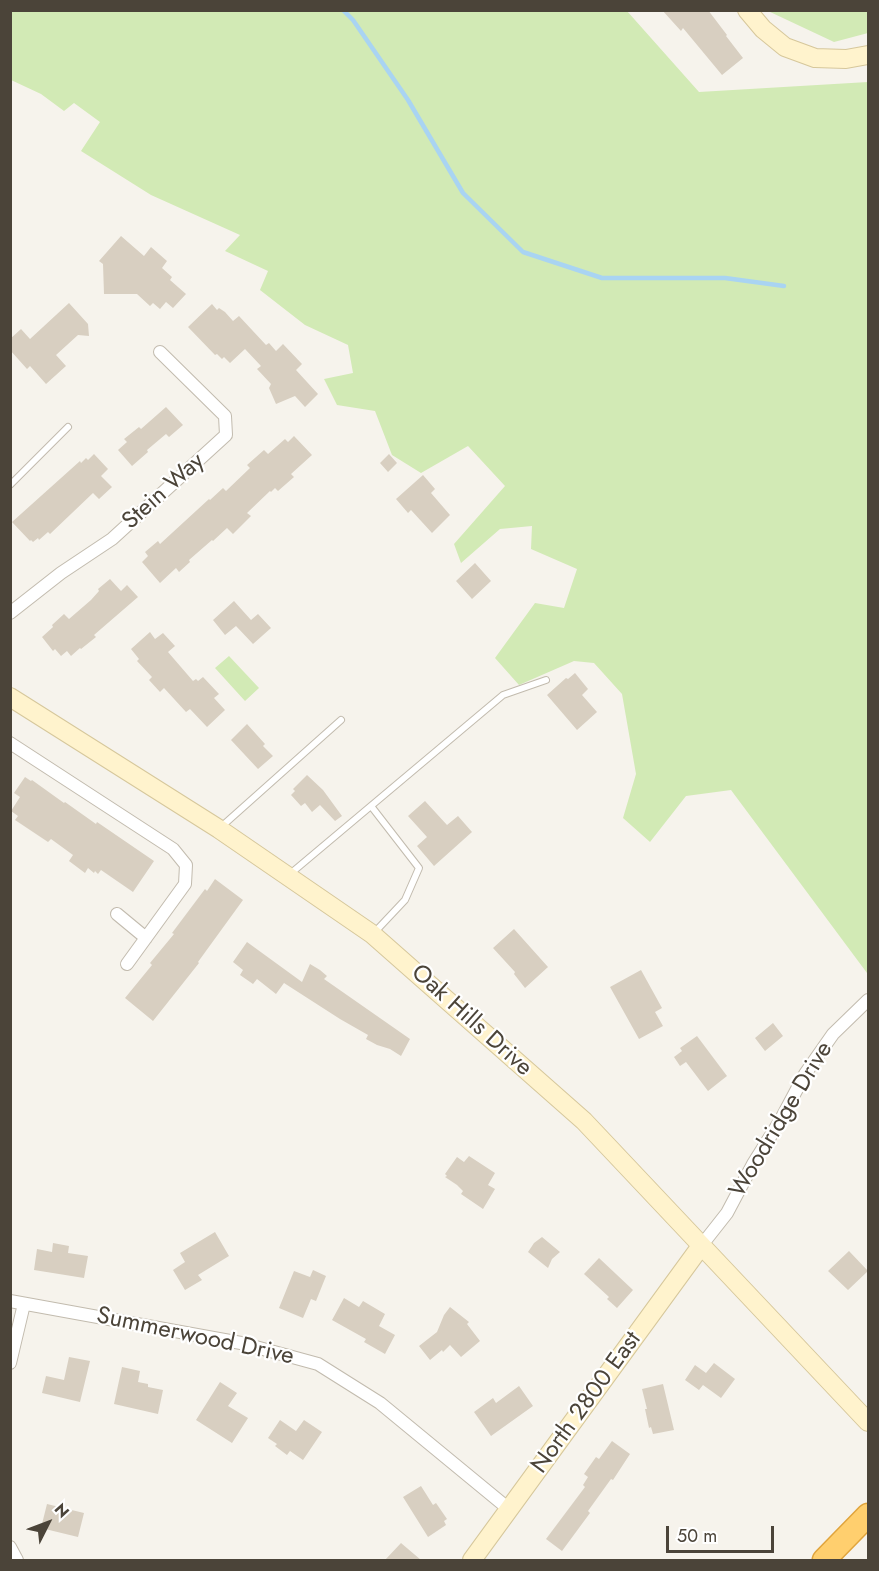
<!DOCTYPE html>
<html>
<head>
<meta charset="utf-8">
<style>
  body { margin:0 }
  #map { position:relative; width:879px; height:1571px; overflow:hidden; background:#f6f3ec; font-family:Jost,sans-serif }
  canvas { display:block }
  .frame { position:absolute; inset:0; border:12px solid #4b4439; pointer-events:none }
  .north { position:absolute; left:18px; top:1493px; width:60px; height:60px; -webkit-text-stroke:4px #fff; paint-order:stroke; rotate:48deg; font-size:16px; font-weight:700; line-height:24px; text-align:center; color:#4b4439 }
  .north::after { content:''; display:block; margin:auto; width:21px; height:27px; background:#4b4439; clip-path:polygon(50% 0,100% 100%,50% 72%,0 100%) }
  .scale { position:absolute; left:666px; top:1526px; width:108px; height:27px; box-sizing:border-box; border:3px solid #4b4439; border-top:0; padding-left:8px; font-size:18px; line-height:21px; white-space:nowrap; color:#4b4439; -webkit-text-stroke:4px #fff; paint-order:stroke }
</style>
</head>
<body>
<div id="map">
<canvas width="879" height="1571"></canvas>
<div class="frame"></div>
<div class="north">N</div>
<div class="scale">50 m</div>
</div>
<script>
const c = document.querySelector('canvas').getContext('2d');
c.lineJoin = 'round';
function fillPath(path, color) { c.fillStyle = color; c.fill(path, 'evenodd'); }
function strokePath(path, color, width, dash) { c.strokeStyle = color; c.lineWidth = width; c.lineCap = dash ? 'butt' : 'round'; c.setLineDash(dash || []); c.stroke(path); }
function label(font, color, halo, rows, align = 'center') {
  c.font = font + ' Jost,sans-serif'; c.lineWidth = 4.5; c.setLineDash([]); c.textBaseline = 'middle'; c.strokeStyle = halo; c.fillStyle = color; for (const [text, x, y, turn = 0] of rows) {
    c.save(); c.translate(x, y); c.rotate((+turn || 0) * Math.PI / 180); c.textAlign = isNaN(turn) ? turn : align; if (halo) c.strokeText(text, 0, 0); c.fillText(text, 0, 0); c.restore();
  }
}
fillPath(new Path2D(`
  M627 11 699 92 868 82V972L867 973 731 790 686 796 650 842 623 818 636 774 622 694 594 663 574 661 519 685 495 658 535 603 564 608 577 569 531 549 532 526 500 529 461 563 454 544 505 486 468 446 421 473 392 455 375 411 337 405 324 379 353 373 348 345 305 325 260 290 268 271 225 251 240 235 151 195 81 151 100 122 74 103 64 111 41 94 11 80V11Z
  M768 11H868V33L834 42Z
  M229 656 259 688 245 701 215 668Z`), '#d2eab5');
strokePath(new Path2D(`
  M343 10 353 20 408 100 463 193 523 252 602 278H725L784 286`), '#a9d4f2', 4.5);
fillPath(new Path2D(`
  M662 10H708L727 35 726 36 743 58 722 75 683 28 681 31Z
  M121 236 144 256 151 247 167 261 162 268 172 277 170 280 186 294 173 308 166 302 160 309 153 303 150 306 137 294H104L103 264 99 261Z
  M69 303 88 324 89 336 78 335 56 355 66 366 46 384 30 366 27 369 10 350V339L21 329 30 339Z
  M212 304 217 310 219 308 225 312 233 321 239 316 266 345 269 343 276 351 283 344 302 364 296 370 318 394 305 407 295 396 276 404 269 388 271 384 257 369 261 366 245 349 230 363 224 357 222 359 217 354 215 355 188 327Z
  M166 407 183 425 169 437 166 434 147 450 148 452 132 466 118 450 127 442 124 439 139 427 141 429Z
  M294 436 312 455 291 474 294 477 278 491 275 488 271 492 270 491 247 513 251 516 233 534 227 528 213 541 212 540 189 560 190 562 179 572 176 568 160 583 142 562 148 556 145 552 158 541 160 544 209 499 210 500 223 488 226 491 250 468 247 465 264 450 268 454 285 439 288 442Z
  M94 454 108 469 101 476 112 487 99 499 93 493 50 534 48 532 39 540 38 538 33 542 31 540 30 541 12 522 80 461 81 463 86 458 88 460Z
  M389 454 397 463 388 472 380 463Z
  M423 475 435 489 431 493 450 515 432 533 411 510 408 513 396 499Z
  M475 563 491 581 472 599 456 581Z
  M110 579 121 591 127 585 138 597 94 635 96 637 81 649 80 648 71 656 67 651 61 656 55 649 53 651 42 637 53 627 52 625 64 614 69 619 91 600 99 591 98 589Z
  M234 601 251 620 258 614 271 628 253 644 236 626 225 635 213 620Z
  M150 632 155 639 163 633 175 646 168 652 193 681 196 679 198 681 203 677 219 694 214 698 225 710 207 727 190 709 186 712 164 688 160 692 149 680 152 677 137 661 139 659 131 649Z
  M575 673 588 689 582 695 597 712 577 730 547 695 566 678 568 679Z
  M247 724 265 744 263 746 273 756 258 769 231 740Z
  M307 775 323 790 342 816 335 821 320 805 312 812 305 803 301 806 291 795 295 791 293 789Z
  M25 777 31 781 32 780 64 803 65 802 96 824 97 822 154 861 133 892 101 870 98 874 95 871 94 873 88 868 85 873 69 861 73 855 51 839 48 842 15 820 18 816 11 811 20 797 14 793Z
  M425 801 447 825 458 816 472 832 434 866 417 846 427 837 408 816Z
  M215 879 243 900 198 962 199 963 153 1021 125 998 152 965 150 963 174 934 172 933 205 889 207 891Z
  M514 929 548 967 525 988 514 974 515 972 493 948Z
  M247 942 302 982 310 964 320 970 327 976 324 979 410 1039 401 1056 390 1049 377 1045 366 1039 368 1035 340 1019 284 983 276 994 257 979 253 984 240 975 243 970 233 962Z
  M641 970 662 1008 655 1012 663 1026 639 1039 610 987Z
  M773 1023 783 1036 765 1051 755 1038Z
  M697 1036 727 1076 708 1091 686 1062 680 1066 674 1057 682 1051 680 1048Z
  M469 1156 495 1173 488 1185 495 1189 483 1209 461 1194 463 1191 457 1185 445 1177 447 1176 445 1174 457 1157 464 1162Z
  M215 1232 229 1256 198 1275 202 1280 185 1290 173 1270 185 1262 180 1253Z
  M542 1237 560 1252 552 1259 548 1268 528 1252 534 1243Z
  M53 1243 69 1246 68 1253 88 1256 84 1278 34 1270 37 1249 52 1252Z
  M849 1251 868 1271 848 1290 828 1271Z
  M599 1258 633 1290 617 1308 607 1299 609 1297 584 1274Z
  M313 1270 326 1276 316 1301 311 1299 303 1318 279 1308 294 1271 310 1277Z
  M344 1298 359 1307 363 1301 385 1314 379 1326 395 1335 385 1354 364 1342 366 1339 332 1320Z
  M450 1307 469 1322 467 1324 480 1341 461 1357 450 1345 443 1352 442 1350 430 1360 419 1346 437 1332 444 1315Z
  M69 1357 90 1361 80 1402 42 1393 46 1376 64 1380Z
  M714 1363 735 1379 721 1398 703 1385 699 1390 685 1380 695 1365 706 1373Z
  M122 1367 140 1371 138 1382 148 1384V1387L163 1390 158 1414 114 1404Z
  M220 1382 237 1393 228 1406 248 1418 232 1443 196 1420Z
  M663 1384 674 1430 653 1434 651 1427 649 1428 645 1409H647L642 1389Z
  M519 1386 533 1406 491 1436 474 1412 493 1398 496 1403Z
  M280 1420 296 1431 304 1420 322 1432 303 1460 290 1451 287 1455 275 1446 277 1444 268 1438Z
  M612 1441 630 1454 613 1480 611 1479 588 1511 590 1513 562 1551 546 1539 585 1487 583 1485 588 1477 584 1474 596 1457 599 1459Z
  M421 1486 433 1505 436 1503 447 1519 444 1521 446 1525 428 1537 403 1497Z
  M47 1504 84 1513 78 1537 41 1528Z
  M401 1543 421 1560H385Z`), '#d8cfc1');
const lane = new Path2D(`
  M10 485 68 427
  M371 806 419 868 405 900 373 934
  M221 827 341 720
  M290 874 503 695 546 680`);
const street = new Path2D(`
  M10 613 61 573 112 539 226 435 225 416 160 352
  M10 743 173 849 186 865 185 884 127 964
  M117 914 146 938
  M701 1246 727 1213 753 1164 780 1121 805 1074 833 1034 868 1000
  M10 1301 241 1343 318 1364 380 1403 510 1510
  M10 1363 24 1304
  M10 1547 17 1560`);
const secondary = new Path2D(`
  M747 10 763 29 785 47 815 58 846 59 868 55
  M10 697 219 829 372 934 584 1121 868 1422
  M472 1560 701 1246`);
const highway = new Path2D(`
  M824 1560 868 1515`);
strokePath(lane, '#c2bbae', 8);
strokePath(street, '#c2bbae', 14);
strokePath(secondary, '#d6c79b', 20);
strokePath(highway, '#e0a43c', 25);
strokePath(lane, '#fff', 6);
strokePath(street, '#fff', 12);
strokePath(secondary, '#fff3cd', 18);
strokePath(highway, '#ffcf6e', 22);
label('24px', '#4b4439', '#fff', [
  ["Stein Way",164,492,-42],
  ["Oak Hills Drive",471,1021,42],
  ["Woodridge Drive",782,1120,-59],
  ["Summerwood Drive",195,1337,12],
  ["North 2800 East",587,1403,-54]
]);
</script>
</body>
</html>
